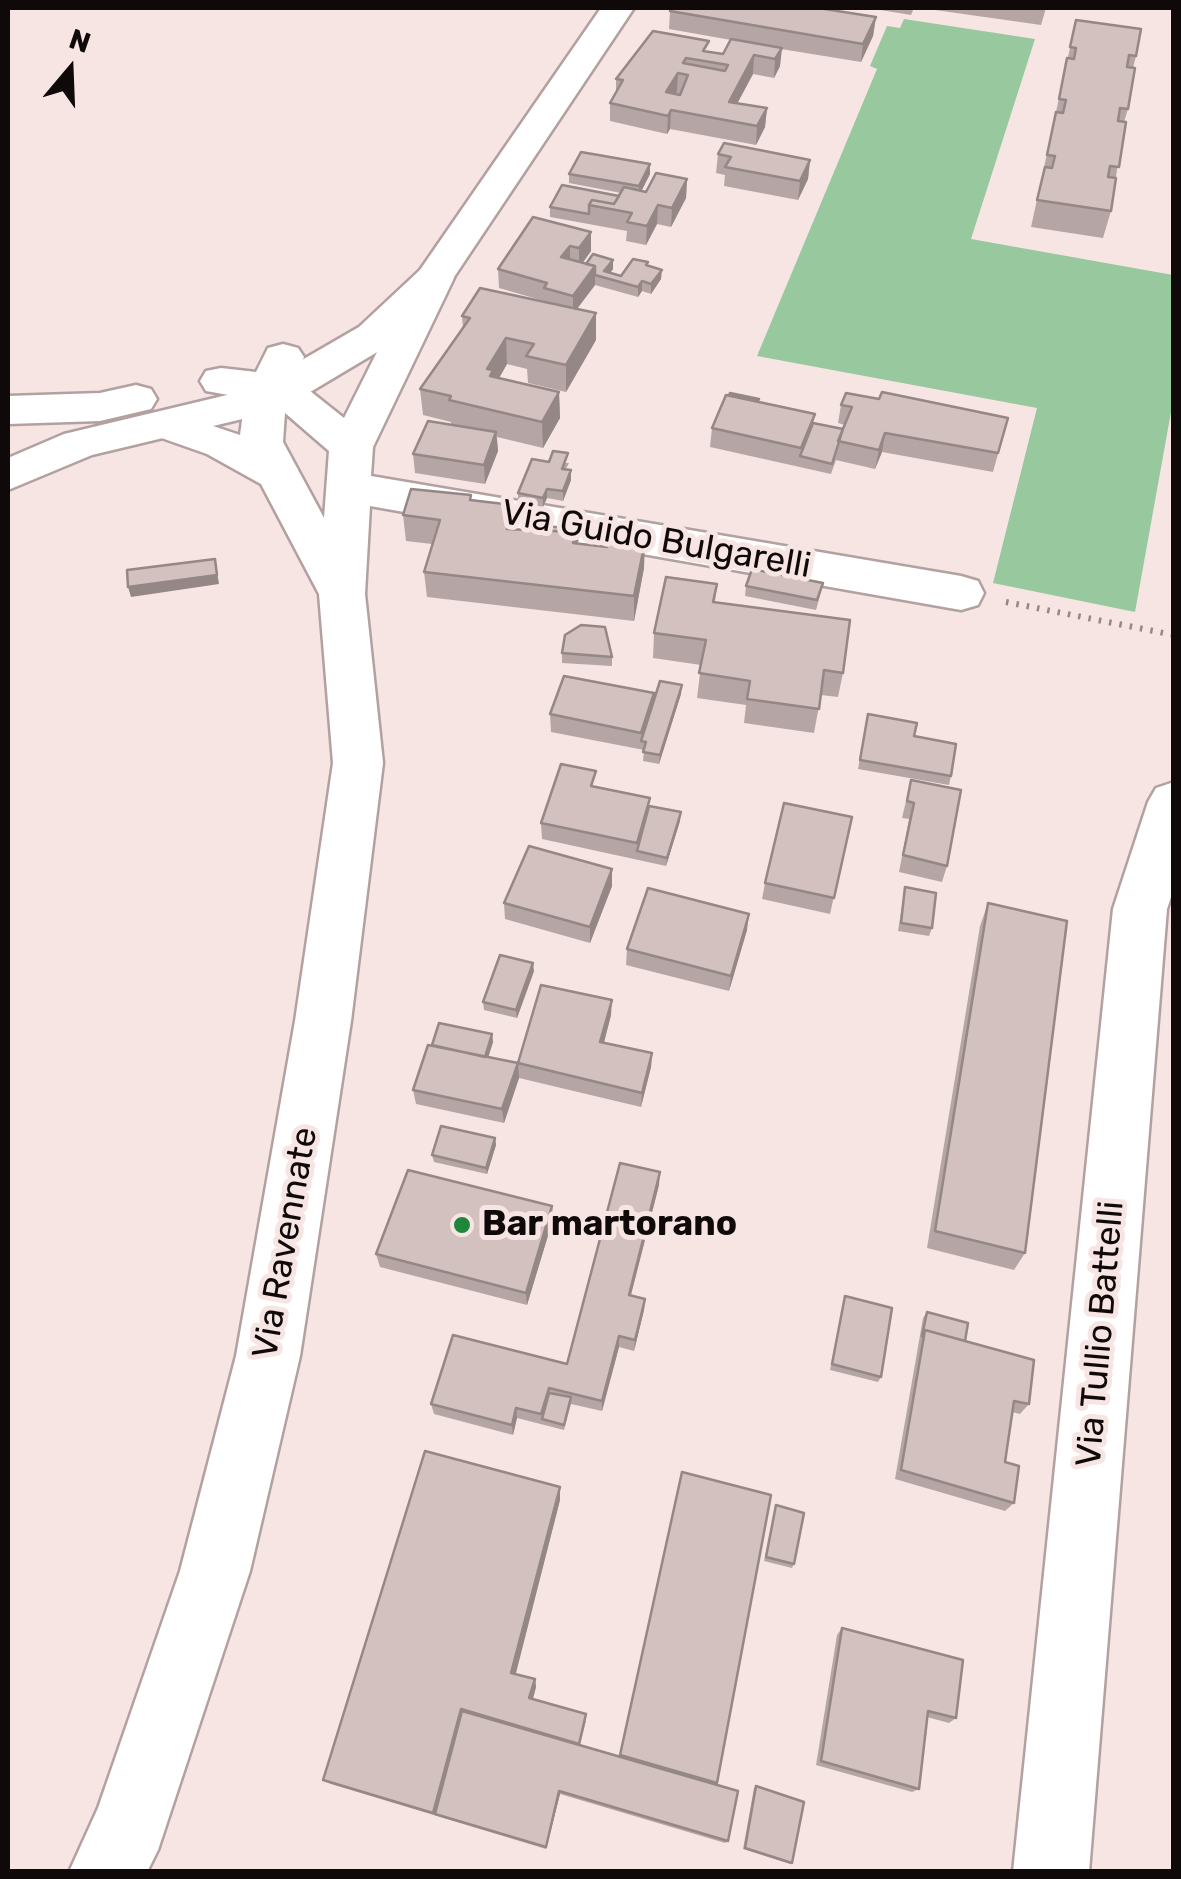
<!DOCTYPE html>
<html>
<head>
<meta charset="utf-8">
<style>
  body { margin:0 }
  #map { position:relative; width:1181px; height:1879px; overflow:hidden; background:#f7e5e3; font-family:Rubik,sans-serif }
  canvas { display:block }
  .frame { position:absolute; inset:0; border:10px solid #0f0a09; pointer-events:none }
  .north { position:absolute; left:20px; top:20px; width:100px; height:100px; -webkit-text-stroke:8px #f7e5e3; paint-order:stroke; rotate:19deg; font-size:28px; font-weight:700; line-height:40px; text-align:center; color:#0f0a09 }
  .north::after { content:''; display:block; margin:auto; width:35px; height:45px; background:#0f0a09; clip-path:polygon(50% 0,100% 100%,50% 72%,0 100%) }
</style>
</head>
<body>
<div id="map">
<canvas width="1181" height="1879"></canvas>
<div class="frame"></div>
<div class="north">N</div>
</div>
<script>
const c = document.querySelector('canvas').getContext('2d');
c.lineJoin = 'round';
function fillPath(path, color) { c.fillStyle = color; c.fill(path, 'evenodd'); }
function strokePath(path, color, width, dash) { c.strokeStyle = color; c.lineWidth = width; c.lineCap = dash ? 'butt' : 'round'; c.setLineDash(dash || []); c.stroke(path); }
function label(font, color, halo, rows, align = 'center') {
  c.font = font + ' Rubik,sans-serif'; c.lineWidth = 10; c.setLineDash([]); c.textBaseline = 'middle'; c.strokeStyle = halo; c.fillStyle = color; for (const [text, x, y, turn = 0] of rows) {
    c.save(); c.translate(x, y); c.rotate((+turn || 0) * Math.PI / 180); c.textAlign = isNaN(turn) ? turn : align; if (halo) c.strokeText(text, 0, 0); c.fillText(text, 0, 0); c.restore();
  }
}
fillPath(new Path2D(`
  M904 19 1035 39 971 239 1173 275V401L1135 612 993 583 1037 408 757 356 877 69 870 66 887 26 900 28Z`), '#97c89e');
const minor = new Path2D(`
  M434 266 448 270 454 278 373 447 371 476 961 576 978 581 984 593 978 605 961 610 370 506 365 594 383 763 351 1021 300 1356 250 1571 158 1850 147 1872H69L98 1808 180 1571 236 1356 295 1021 333 763 319 594 261 484 207 454 153 435 146 425 153 415 168 411 240 435 245 398 206 391 200 381 206 371 221 368 256 372 268 348 283 344 298 348 304 357 295 379 344 418 414 278 420 270ZM285 413 329 451 324 518 283 442Z
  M1174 782V888L1167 909 1089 1872H1013L1113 909 1148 802 1156 788Z`);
const major = new Path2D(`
  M601 8H634L448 286 389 345 280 410 92 455 8 490V458L64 434 252 389 359 327 420 270Z
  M136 385 151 389 157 399 151 409 100 421 8 424V396L100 393Z`);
strokePath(minor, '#b2a1a0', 5);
strokePath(major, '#b2a1a0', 5);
strokePath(new Path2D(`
  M1006 602 1174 635`), '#948786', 6, [2.5, 8]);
fillPath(minor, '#fff');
fillPath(major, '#fff');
fillPath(new Path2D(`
  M868 8H914L911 15Z
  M921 8H1046L1041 25Z
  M670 11 876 17 873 36 861 62 781 49 780 66 774 78 753 74 737 103 767 108 765 127 756 145 670 129 667 134 610 121V103L616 92V79L708 51 723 54 731 40 669 29Z
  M1076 20 1136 56 1133 68 1128 109 1124 122 1111 211 1103 238 1031 227Z
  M718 154 810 160 808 179 798 200 724 186 725 175 716 173Z
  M569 174H650L641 191 646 192 687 179 686 198 671 227 657 224 646 245 626 241 627 231 550 217V207L619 196 621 193 569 183Z
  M533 217 591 251 583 263 613 269 610 273 621 276 648 266 661 279 651 294 642 291 638 297 595 285 577 309 596 313V340L566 392 528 383 527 369 507 364 499 378 559 392 560 418 543 448 497 437 498 451 485 484 415 473 413 454 451 425V422L423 415 420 389 463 328 462 316 544 302V301L499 288 498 269Z
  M879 399 1008 418 993 472 882 452 875 469 836 460 831 474 710 447 712 428 758 402 815 414 813 423 843 429 845 425 838 423 841 405Z
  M549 462 569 463 566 469 571 470V480L563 501 547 498 543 507 518 503V493Z
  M471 495V500L513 505 514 529 579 540 578 543 644 568 634 621 427 597 424 572 432 544 406 541 403 515Z
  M717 584 715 602 843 673 838 697 821 695 814 733 744 723 746 705 697 698 701 665 653 658 654 633Z
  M746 586 821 592 816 610 745 596Z
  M562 653 612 657V666L562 663Z
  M681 694 659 764 643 761 644 750 551 732 550 714 654 701Z
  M868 714 914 736 951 776 949 785 858 769Z
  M911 780 947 866 942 882 899 872 909 819 902 818Z
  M596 787 649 806 680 821 666 866 542 839 541 823Z
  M852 817 830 914 762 899 765 883Z
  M612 886 590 943 505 919 504 903Z
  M905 887 932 928 929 936 898 931Z
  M988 903 1025 1253 1014 1270 927 1248 980 926Z
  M747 930 729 991 626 965 627 949Z
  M534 971 517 1018 484 1010 483 1002Z
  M611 1015 604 1043 652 1053 651 1067 641 1107 519 1078 518 1063Z
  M492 1034 493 1042 488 1057 518 1063 519 1078 504 1123 416 1104 413 1090 432 1045Z
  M495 1138 496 1145 487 1174 434 1162 432 1155Z
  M659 1185 631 1295 645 1299 644 1310 634 1351 619 1347 602 1411 571 1404 564 1430 517 1418 513 1435 434 1414 431 1404 567 1364Z
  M552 1206 553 1219 527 1305 380 1267 376 1254Z
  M845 1296 881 1377 878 1382 830 1370Z
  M927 1312 965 1341 1029 1404 1020 1414 1012 1412 1005 1462 1014 1503 1005 1511 895 1479 923 1318Z
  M682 1472 717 1783 716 1785 728 1841 725 1843 560 1794 546 1849 331 1784 323 1780 560 1500 515 1674 535 1679 536 1687 533 1699 586 1721 580 1745 620 1757Z
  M776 1505 794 1564 792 1568 764 1561Z
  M842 1628 956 1718 949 1723 927 1717 919 1789 912 1792 816 1765 837 1635Z
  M756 1786 792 1863 790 1864 743 1849 754 1788Z`), '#b5a6a5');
fillPath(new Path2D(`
  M876 17 873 36 861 62 863 44Z
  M782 48 780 66 774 78 775 59Z
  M754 55 753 74 728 121 729 102Z
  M678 73 677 91 665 111 666 92Z
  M767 108 765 127 756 145 757 126Z
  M671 110 670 129 667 134 668 116Z
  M810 160 808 179 798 200 800 181Z
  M650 164V174L639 196V186Z
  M687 179 686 198 671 227 672 208Z
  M658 205 657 224 646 245 647 226Z
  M591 232V251L579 267V248Z
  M570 246V264L561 257Z
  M613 260V269L606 278 604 271Z
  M595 266V285L573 314V296Z
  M662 270 661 279 651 294V284Z
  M642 281V291L638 297V287Z
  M596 313V340L566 392V365Z
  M506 338 507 364 494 387 487 369Z
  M559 392 560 418 543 448 542 422Z
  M496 432 498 451 485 484 484 465Z
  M885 433 882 452 875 469 879 450Z
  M571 470V480L563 501V491Z
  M547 489V498L543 507V498Z
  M513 505 514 530 507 529Z
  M645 542 644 568 634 621V596Z
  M215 559 219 584 131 597 128 587Z
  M682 685 681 694 659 764 660 755Z
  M681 812 680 821 666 866 667 858Z
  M612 869V886L590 943V927Z
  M749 914 747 930 729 991 731 976Z
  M533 963 534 971 517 1018 516 1010Z
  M612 1000 611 1015 600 1057V1042Z
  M492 1034 493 1042 484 1071 483 1063Z
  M652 1053 651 1067 641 1107 642 1093Z
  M518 1063 519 1078 504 1123 502 1109Z
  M495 1138 496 1145 487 1174 486 1168Z
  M660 1172 659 1185 628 1306 629 1295Z
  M552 1206 553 1219 527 1305 526 1293Z
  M645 1299 644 1310 634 1351 635 1340Z
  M619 1336V1347L602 1411V1401Z
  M516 1408 517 1418 513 1435 512 1425Z
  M560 1487V1500L514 1681 511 1673Z
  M535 1679 536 1687 531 1705 529 1698Z
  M559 1791 560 1794 546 1849V1847Z`), '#948786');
const building = new Path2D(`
  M672 8H818L876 17 863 44 670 11Z
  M1076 20 1141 29 1136 56 1129 55 1127 67 1135 68 1128 109 1120 108 1118 121 1126 122 1119 167 1110 166 1108 177 1116 178 1111 211 1037 200 1045 167 1052 168 1055 156 1047 155 1056 112 1063 113 1066 100 1059 99 1067 58 1074 59 1076 48 1070 47Z
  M653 31 709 41 703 51 723 54 731 39 782 48 775 59 754 55 729 102 767 108 757 126 671 110 668 116 610 103 623 80 616 79ZM686 58 728 65 725 71 683 63ZM678 73 688 75 680 95 666 92Z
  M724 143 810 160 800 181 725 167 731 157 718 154Z
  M581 152 650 164 639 186 569 174Z
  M656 173 687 179 672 208 658 205 647 226 627 222 632 213 589 205 592 200 614 204 624 187 646 192Z
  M562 185 619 196 614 204 592 200 589 205V214L550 207Z
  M533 217 591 232 579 248 570 246 561 257 595 266 573 296 544 288 547 283 498 269Z
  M593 254 613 260 604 271 621 276 633 259 648 262 646 265 662 270 651 284 642 281 638 287 595 275V266L586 264Z
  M480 288 596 313 566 365 526 356 534 344 506 338 487 369 493 370 490 376 559 392 542 422 449 400 451 396 420 389 470 318 462 316Z
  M882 392 1008 418 998 453 885 433 879 450 838 441 852 407 841 405 846 393 879 399Z
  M730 393 759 399 758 401 729 395Z
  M726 395 815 414 801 448 712 428Z
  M428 421 496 432 484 465 413 454Z
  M813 423 843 429 832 464 800 456Z
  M553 451 568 453 562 469 571 470 563 491 547 489 543 498 518 493 532 459 549 462Z
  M411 489 471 495 470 500 513 505 507 529 575 532 573 543 607 547 609 538 645 542 634 596 424 572 440 520 403 515Z
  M532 524 579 530 576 543 575 532 531 530Z
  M215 559 217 575 128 587 127 570Z
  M752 569 823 583 817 600 746 586Z
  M666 577 717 584 713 602 850 620 843 673 824 670 819 709 747 699 750 681 699 673 706 640 654 633Z
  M581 625 605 627 612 657 562 653 565 635Z
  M564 676 654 693 641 733 550 714Z
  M660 681 682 685 660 755 643 752 646 742 641 741Z
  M868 714 917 723 914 736 956 744 951 776 860 760Z
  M561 764 596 771 591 786 650 798 637 843 541 823Z
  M911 780 961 790 947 866 903 855 914 803 907 801Z
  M784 803 852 817 834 898 765 883Z
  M649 806 681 812 667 858 637 851Z
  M529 846 612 869 590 927 504 903Z
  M905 887 936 893 932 928 901 923Z
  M648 888 749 914 731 976 627 949Z
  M988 903 1067 921 1025 1253 935 1231Z
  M500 955 533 963 516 1010 483 1002Z
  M541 985 612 1000 600 1042 652 1053 642 1093 518 1063Z
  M439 1023 492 1034 485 1057 432 1045Z
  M428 1045 518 1063 502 1109 413 1090Z
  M441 1126 495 1138 486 1168 432 1155Z
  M620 1163 660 1172 629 1295 645 1299 635 1340 619 1336 602 1401 549 1388 541 1414 516 1408 512 1425 431 1404 453 1335 567 1364Z
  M408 1170 552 1206 526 1293 376 1254Z
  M845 1296 892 1308 881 1377 832 1364Z
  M927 1312 968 1323 965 1341 925 1330 922 1336Z
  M925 1330 1034 1360 1029 1404 1014 1401 1005 1462 1019 1466 1014 1503 901 1470Z
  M549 1393 571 1397 564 1425 542 1419Z
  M425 1451 560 1487 511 1673 535 1679 529 1698 586 1714 579 1744 461 1709 433 1813 323 1780Z
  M682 1472 771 1495 717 1783 620 1755Z
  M776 1505 804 1513 794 1564 766 1557Z
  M842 1628 963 1660 956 1718 928 1711 919 1789 821 1761Z
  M462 1711 738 1791 728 1841 559 1791 546 1847 435 1814Z
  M756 1786 804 1802 792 1863 745 1848Z`);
fillPath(building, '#d3c1c0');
strokePath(building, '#948786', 2.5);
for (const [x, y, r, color] of [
  [462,1225,10,"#1f873c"]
]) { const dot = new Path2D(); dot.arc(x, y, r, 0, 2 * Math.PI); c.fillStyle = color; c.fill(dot); strokePath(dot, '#f7e5e3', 4); }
label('35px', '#0f0a09', '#f7e5e3', [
  ["Via Guido Bulgarelli",656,540,10],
  ["Via Ravennate",286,1243,-80],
  ["Via Tullio Battelli",1101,1334,-85]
]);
label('bold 35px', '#0f0a09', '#f7e5e3', [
  ["Bar martorano",482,1225]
], 'left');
</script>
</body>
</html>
